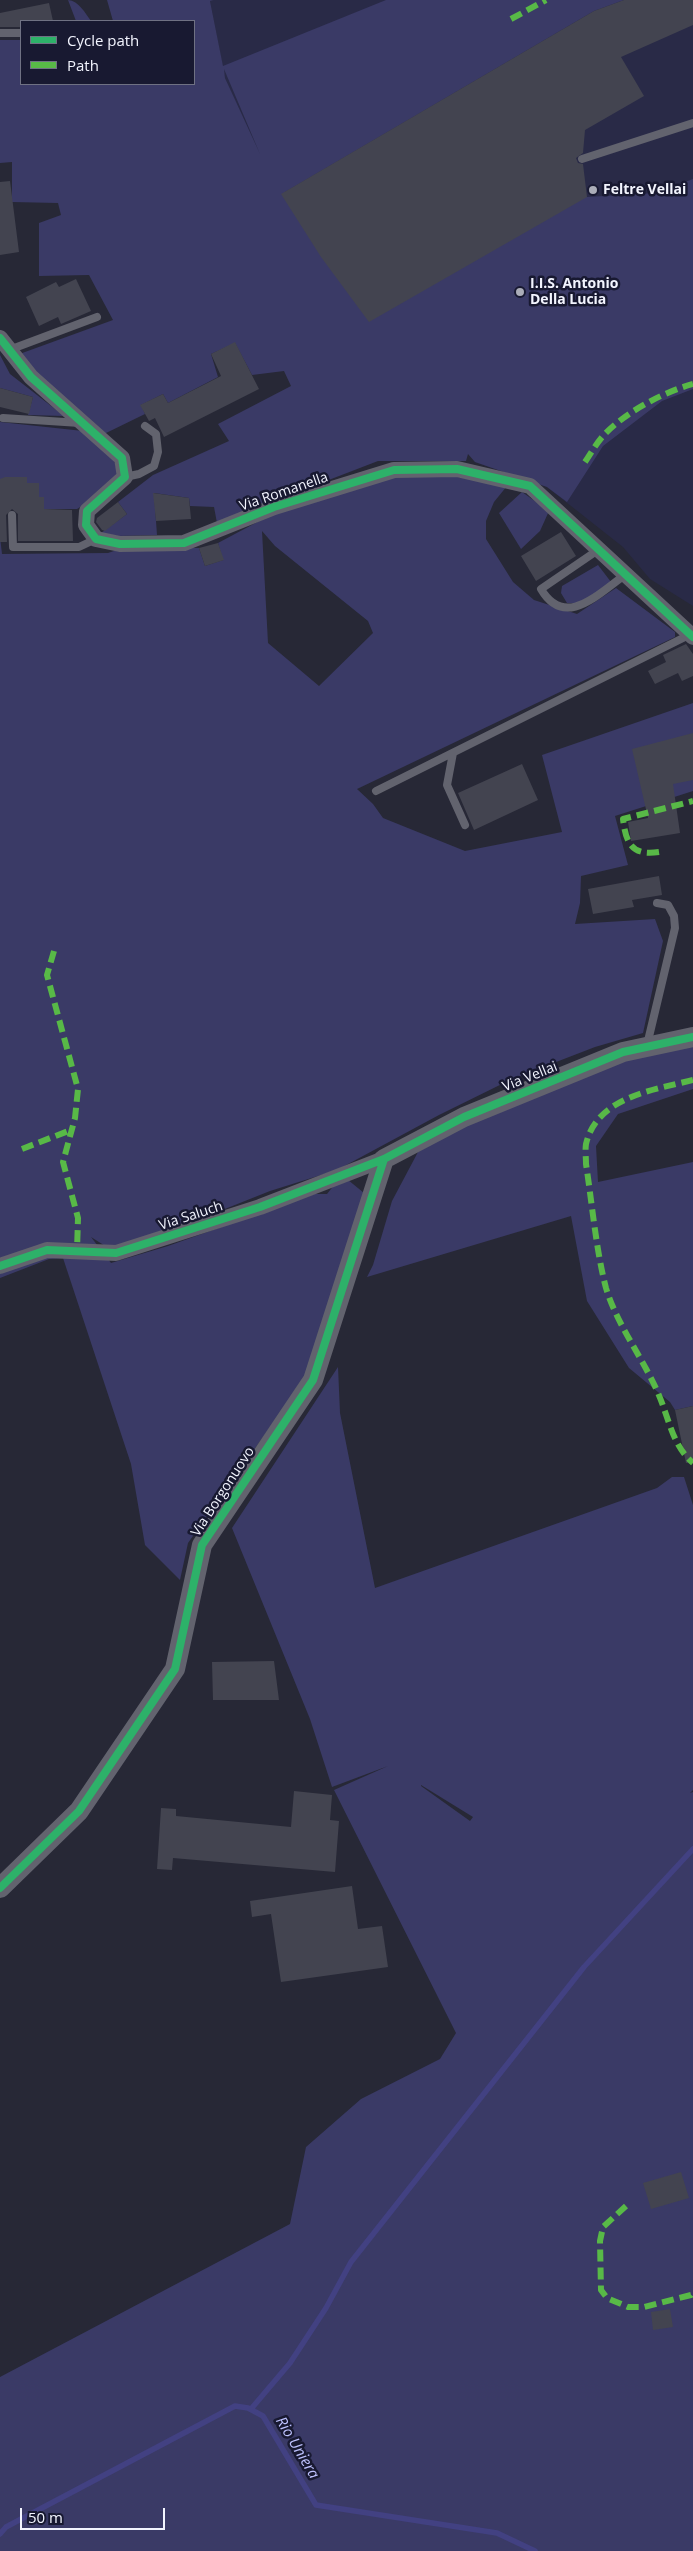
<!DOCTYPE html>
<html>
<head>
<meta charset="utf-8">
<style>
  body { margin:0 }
  #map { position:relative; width:693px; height:2551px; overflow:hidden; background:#272836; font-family:"Open Sans",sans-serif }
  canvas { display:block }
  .legend { position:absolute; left:20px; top:20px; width:175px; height:65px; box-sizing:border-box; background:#181931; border:1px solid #6f7183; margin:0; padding:6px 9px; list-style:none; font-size:15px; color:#f2f4fe }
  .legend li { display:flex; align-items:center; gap:10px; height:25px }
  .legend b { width:25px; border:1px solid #6f7183 }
  .scale { position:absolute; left:20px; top:2508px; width:145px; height:22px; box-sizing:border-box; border:2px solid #f2f4fe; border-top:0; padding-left:6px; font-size:15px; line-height:18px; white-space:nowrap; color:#f2f4fe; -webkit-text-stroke:4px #181931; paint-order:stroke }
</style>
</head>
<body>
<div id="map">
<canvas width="693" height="2551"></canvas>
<ul class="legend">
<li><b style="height:6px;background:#2db169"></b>Cycle path</li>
<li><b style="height:6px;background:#58b947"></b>Path</li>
</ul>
<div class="scale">50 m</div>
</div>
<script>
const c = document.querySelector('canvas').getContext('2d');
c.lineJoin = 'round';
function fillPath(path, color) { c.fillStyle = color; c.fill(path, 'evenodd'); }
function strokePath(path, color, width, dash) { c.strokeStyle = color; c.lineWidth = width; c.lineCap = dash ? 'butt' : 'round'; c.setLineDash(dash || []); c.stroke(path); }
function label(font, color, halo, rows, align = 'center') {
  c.font = font + ' "Open Sans",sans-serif'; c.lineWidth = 5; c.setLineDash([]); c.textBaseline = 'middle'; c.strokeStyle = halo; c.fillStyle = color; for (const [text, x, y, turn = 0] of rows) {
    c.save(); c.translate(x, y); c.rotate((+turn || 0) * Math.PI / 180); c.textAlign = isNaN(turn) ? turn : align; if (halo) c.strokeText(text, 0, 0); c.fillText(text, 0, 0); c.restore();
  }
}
fillPath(new Path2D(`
  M214 0H693V606L650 579 623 547 547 487 475 462 324 262 262 165 225 78 210 1Z`), '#292a47');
fillPath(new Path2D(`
  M68 0C79 1 85 13 91 21H76Z
  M107 0H214L210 1 223 66 386 0H624L594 11 285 192 587 197 656 193 693 179V389L662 401 603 446 567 502 547 487 475 462 468 454 466 461H378L217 523 214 507 190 506 189 498 154 493 157 535 117 536 101 533 127 514 118 502 153 475 229 441 218 424 291 386 284 371 252 375 235 343 211 354 218 377 168 403 163 394 141 405 145 414 104 434 14 356 113 320 89 275 39 276V223L61 215 58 203 12 202V162L0 163V40H21V84H194V21H113ZM224 69 260 154 225 78Z
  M0 355 10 374 64 416 28 415 33 397 0 388Z
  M0 422 83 431 114 460 119 477 109 489 77 509H44V497H39V483H27V477H5L4 515 0 530Z
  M396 473 458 477 507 486 494 502 486 521V539L513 582 534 600 577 614 616 588 675 632V637L357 789 373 804 383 818 465 851 562 832 542 755 693 703V791L615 816 628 865 581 876 580 903 575 924 655 919 663 941 643 1033 595 1047 512 1079 439 1115 337 1170 270 1191 147 1240 110 1249 91 1237 111 1263 168 1246 314 1194H327L342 1175 364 1193 304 1379 188 1543 180 1580 145 1545 131 1464 63 1258 49 1259 0 1278V537L2 554 108 553 123 548H199L205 566 223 560 218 543 278 511ZM262 531 275 546 368 621 373 633 319 686 268 643Z
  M522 492 549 511 540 531 521 549 499 513Z
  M598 565 611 582 580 604 567 603 561 593 562 586Z
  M693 1044V1089L618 1114 596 1146 598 1182 693 1162V1406L675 1410 670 1402 629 1368 587 1301 571 1216 367 1277 373 1265 392 1201 418 1152 465 1124 642 1053Z
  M338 1367 340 1413 375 1588 657 1488 672 1477H684L693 1505V1790L690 1793 693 1792V2551H0V2377L290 2224 306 2147 361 2099 440 2059 456 2033 334 1790 388 1766 332 1787 310 1719 232 1528ZM421 1786V1785L473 1817 470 1821Z`), '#3a3a66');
strokePath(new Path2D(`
  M251 2409 290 2363 326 2308 351 2262 584 1967 693 1849
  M0 2534 6 2527 235 2406 248 2408 263 2416 316 2505 497 2533 535 2551`), '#424182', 5.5);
fillPath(new Path2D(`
  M624 0H693V25L621 57 644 96 585 130 583 153 576 158 578 163 583 164 587 197 369 322 321 257 281 194 594 11Z
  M49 3 53 21H21V27H0V13Z
  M10 181 19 252 0 255V182Z
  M76 279 91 311 61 324 58 317 39 326 26 297 56 282 59 287Z
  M235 342 259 389 164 437 155 418 149 421 140 405 163 394 168 403 221 376 211 354Z
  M0 388 33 397 29 414 0 407Z
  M5 477H27V483H39V497H44V509L72 510 73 541H18V514L12 509 6 515 7 542H0V479Z
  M153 493 189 498 191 519 156 521Z
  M118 502 127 514 105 531 102 530 96 522 97 518Z
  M561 532 576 556 536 581 521 556Z
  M218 543 224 560 205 566 199 548Z
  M686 644 693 654V676L682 681 678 673 655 684 648 671 666 662 663 655Z
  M693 733V780L673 784 680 833 631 841 628 822 648 818 632 749Z
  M522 764 538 800 474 830 458 793Z
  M659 876 662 895 632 900 634 907 593 914 588 889Z
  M693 1406V1462L686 1463 675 1410Z
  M274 1661 279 1700H213L212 1662Z
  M294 1791 332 1795 330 1820 339 1821 335 1872 173 1858 172 1870 157 1869 161 1808 176 1809V1816L291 1827Z
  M352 1886 358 1929 382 1926 388 1967 281 1982 271 1914 252 1917 250 1901Z
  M681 2172 689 2198 651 2209 643 2183Z
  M670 2309 673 2327 653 2330 651 2312Z`), '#434450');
strokePath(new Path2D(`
  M0 33H21
  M582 159 693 123
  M9 350 97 317
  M3 418 80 423
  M125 477 139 474 154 466 158 452 156 434 145 426
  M12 515 13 547H79L96 539
  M598 550 541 589C565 630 599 593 625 575
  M453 753 447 785 465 825
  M376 791 689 635
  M647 1045 675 928 674 916 668 905 657 903`), '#62636e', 8);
strokePath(new Path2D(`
  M0 338 31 377 122 458 125 477 87 511 86 525 96 539 120 544 184 543 274 507 394 470 457 469 530 486 693 637
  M0 1266 47 1250 116 1253 260 1207 384 1159`), '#62636e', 16);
strokePath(new Path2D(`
  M0 1888 79 1811 175 1669 202 1545 313 1380 384 1159 464 1117 623 1052 693 1037`), '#62636e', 20);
strokePath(new Path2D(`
  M511 19 546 0
  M585 462C591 453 596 444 603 436 624 413 663 392 693 384
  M659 852C632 856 626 844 623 819L693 801
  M54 951 47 975 78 1089 75 1118 63 1162 78 1218 77 1251
  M693 1080C653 1090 597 1097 586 1144 585 1150 586 1158 586 1164 592 1203 596 1250 606 1288 617 1325 643 1358 658 1393 669 1418 672 1445 693 1463
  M22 1149 71 1130
  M626 2206 603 2227 600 2241 601 2290 607 2298 628 2307H644L691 2295 693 2292`), '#58b947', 6, [12, 6]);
strokePath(new Path2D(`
  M0 338 31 377 122 458 125 477 87 511 86 525 96 539 120 544 184 543 274 507 394 470 457 469 530 486 693 637
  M0 1266 47 1250 116 1253 260 1207 384 1159 464 1117 623 1052 693 1037
  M0 1888 79 1811 175 1669 202 1545 313 1380 384 1159`), '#2db169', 8);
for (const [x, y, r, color] of [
  [593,190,5,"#abadb8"],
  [520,292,5,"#abadb8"]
]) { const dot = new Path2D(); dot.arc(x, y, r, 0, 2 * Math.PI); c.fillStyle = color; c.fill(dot); strokePath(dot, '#181931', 2); }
label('bold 14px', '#f2f4fe', '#181931', [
  ["Feltre Vellai",603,190],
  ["I.I.S. Antonio",530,284],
  ["Della Lucia",530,300]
], 'left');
label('14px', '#f2f4fe', '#181931', [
  ["Via Romanella",284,492,-19],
  ["Via Vellai",530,1077,-22],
  ["Via Saluch",191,1216,-18],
  ["Via Borgonuovo",223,1492,-57]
]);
label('italic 15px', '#bdc1fd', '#181931', [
  ["Rio Uniera",297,2448,59]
]);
</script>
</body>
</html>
